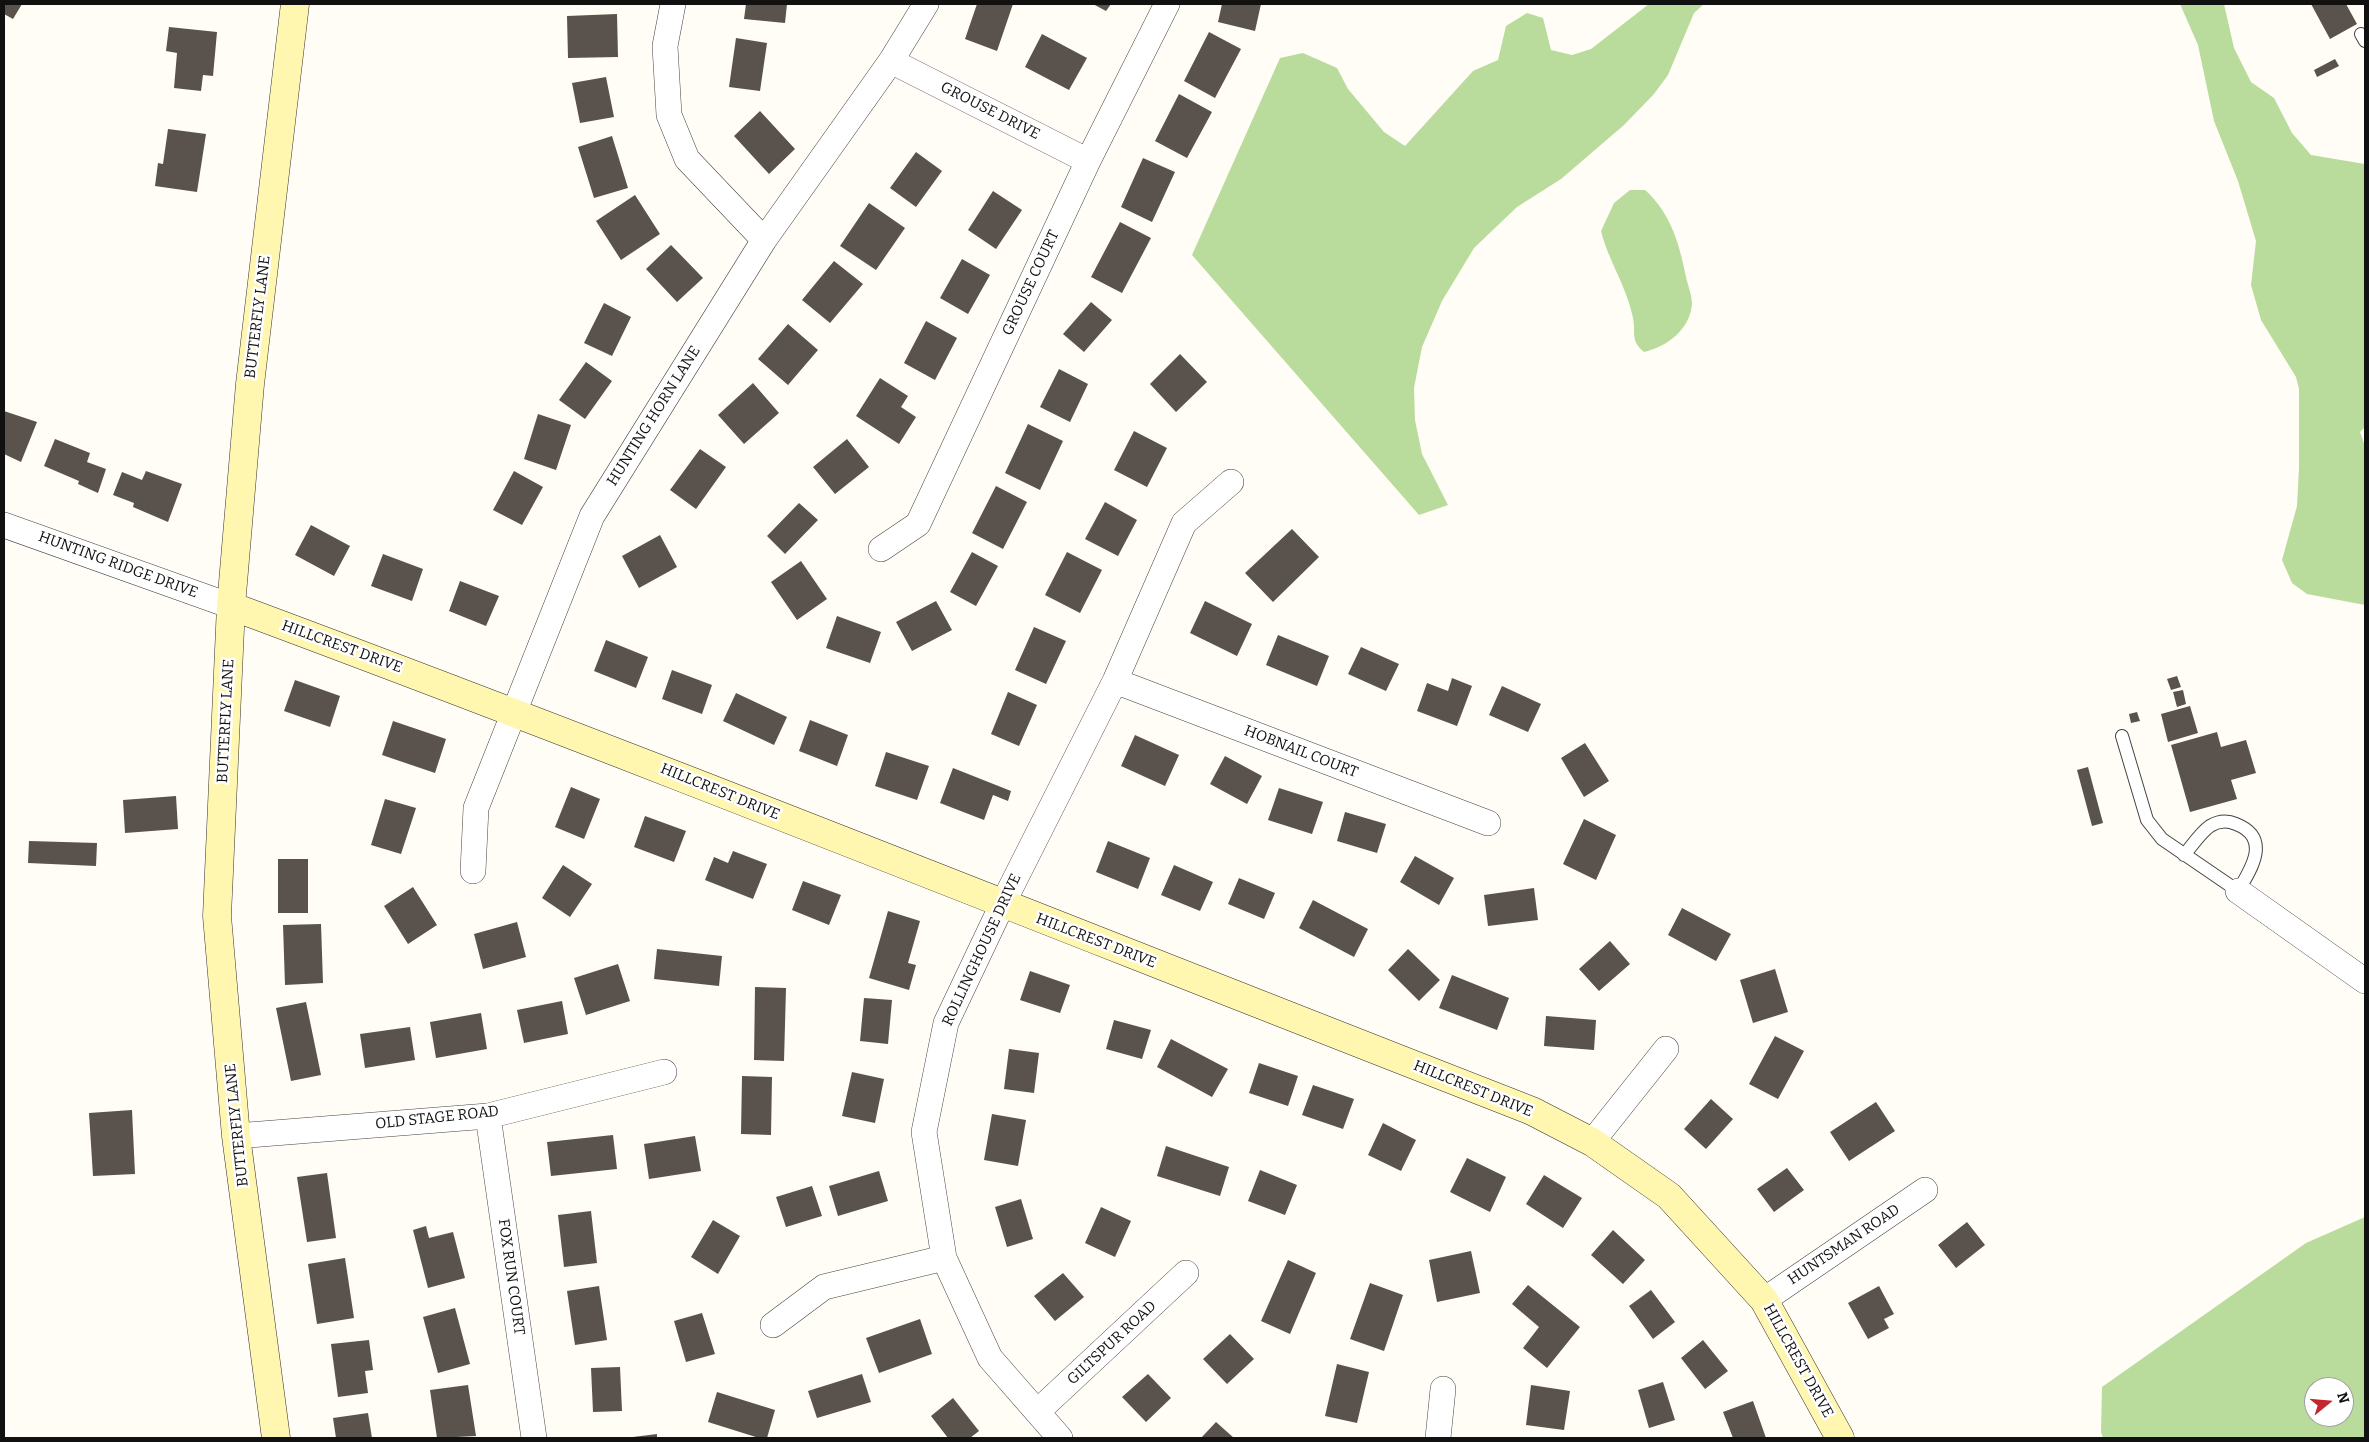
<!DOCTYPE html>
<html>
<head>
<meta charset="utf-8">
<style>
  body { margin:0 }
  #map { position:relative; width:2369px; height:1442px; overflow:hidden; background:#fffdf5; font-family:Bitter,serif }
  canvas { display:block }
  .frame { position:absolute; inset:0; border:5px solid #111; pointer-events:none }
  .north { position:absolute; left:2304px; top:1377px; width:50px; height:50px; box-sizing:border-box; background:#fff; border:1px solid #a0a0a0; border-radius:50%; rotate:73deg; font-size:14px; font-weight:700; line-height:20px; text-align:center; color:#111 }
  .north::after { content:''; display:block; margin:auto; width:18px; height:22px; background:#c4262e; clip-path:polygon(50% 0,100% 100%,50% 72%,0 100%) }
</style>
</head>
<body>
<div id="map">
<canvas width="2369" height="1442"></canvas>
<div class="frame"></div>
<div class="north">N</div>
</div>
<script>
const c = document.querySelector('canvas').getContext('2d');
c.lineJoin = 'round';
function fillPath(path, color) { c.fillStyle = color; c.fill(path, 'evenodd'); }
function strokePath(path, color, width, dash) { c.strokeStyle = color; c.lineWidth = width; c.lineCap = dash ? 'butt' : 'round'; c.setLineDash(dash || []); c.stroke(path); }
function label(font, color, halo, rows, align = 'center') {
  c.font = font + ' Bitter,serif'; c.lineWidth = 5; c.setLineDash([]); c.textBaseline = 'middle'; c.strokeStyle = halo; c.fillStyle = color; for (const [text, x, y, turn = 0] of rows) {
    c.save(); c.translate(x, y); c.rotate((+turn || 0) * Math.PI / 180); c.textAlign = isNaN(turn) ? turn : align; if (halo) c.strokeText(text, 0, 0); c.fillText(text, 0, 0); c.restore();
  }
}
fillPath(new Path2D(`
  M1649 4H1704L1694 13 1668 75 1654 94 1624 125 1561 179 1517 207 1474 248 1442 301 1422 347 1414 388 1415 420 1422 454 1448 505 1419 515 1192 255 1280 58 1303 53 1337 68 1348 89 1384 132 1405 146 1473 71 1498 60 1506 26 1527 13 1543 18 1551 50 1572 55 1591 49Z
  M2180 4H2224L2234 48 2251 82 2274 98 2292 133 2311 155 2365 164V427L2360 432 2365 446V605L2307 594 2292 583 2282 560 2297 506 2299 468V389L2296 377 2261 320 2251 285 2256 241 2238 181 2214 121 2198 45Z
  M1630 190H1645C1672 214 1680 247 1687 281 1689 288 1692 297 1692 304 1690 330 1666 347 1644 352 1630 340 1636 334 1633 318 1627 287 1608 260 1601 231L1614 203Z
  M2365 1217V1438H2103L2101 1432 2102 1387 2306 1243ZM2314 1387H2344V1417H2314Z`), '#b9dc9c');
fillPath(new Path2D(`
  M4 4H22L13 19 4 14Z
  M746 4H787L785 23 744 19Z
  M977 4H1013L997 51 965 39Z
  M1093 4H1111L1106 11Z
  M1222 4H1261L1255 31 1218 22Z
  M2311 4H2346L2357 24 2330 39Z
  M617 14 618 57 568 58 567 16Z
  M169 27 217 32 213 76 203 75 201 91 174 88 177 53 166 51Z
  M1209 32 1241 49 1215 98 1184 81Z
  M1042 34 1087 58 1069 90 1025 67Z
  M736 38 767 43 760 91 729 87Z
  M2335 59 2339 66 2317 77 2314 70Z
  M606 77 614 117 580 123 572 83Z
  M1179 94 1212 112 1187 158 1155 141Z
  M760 111 795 149 769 174 734 136Z
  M168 129 206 134 197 192 155 186 158 163 163 164Z
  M612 136 628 188 594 198 578 147Z
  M916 152 942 171 916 207 890 188Z
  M1143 158 1175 172 1152 222 1121 207Z
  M993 191 1022 210 996 249 968 230Z
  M635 195 660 234 621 260 596 221Z
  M869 203 905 228 876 270 840 246Z
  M1120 222 1151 238 1122 293 1091 277Z
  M671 245 703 278 677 302 646 269Z
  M962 259 990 275 968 314 940 298Z
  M834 261 863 284 830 323 802 300Z
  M1091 302 1112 320 1084 352 1063 334Z
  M604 303 631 317 612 356 584 343Z
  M926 321 957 338 935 380 904 363Z
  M788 324 818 350 788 385 758 359Z
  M1180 354 1207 382 1176 412 1150 384Z
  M586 362 612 381 585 419 559 400Z
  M1059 369 1088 384 1070 422 1040 407Z
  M880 378 908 396 901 407 916 417 899 444 856 416Z
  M753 383 779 413 744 444 718 415Z
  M4 411 37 422 21 462 4 454Z
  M538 414 571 425 556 470 524 459Z
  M1028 424 1063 441 1040 490 1005 473Z
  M1134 431 1167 448 1147 487 1114 470Z
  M55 439 90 453 87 462 106 469 98 493 78 484 79 481 44 466Z
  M847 439 869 467 835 494 813 467Z
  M700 449 726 467 696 509 670 490Z
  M146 471 182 484 168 522 133 507 134 503 113 495 122 472 142 480Z
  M514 471 543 487 522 525 493 510Z
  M996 486 1027 502 1003 549 972 533Z
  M1105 502 1137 520 1118 556 1085 539Z
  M799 503 818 520 785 554 767 536Z
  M311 525 350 546 334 576 295 555Z
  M1292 529 1319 557 1273 602 1245 573Z
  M660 535 677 567 639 588 622 556Z
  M972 552 998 566 976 606 950 592Z
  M1067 552 1102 570 1080 613 1045 595Z
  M383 554 423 569 412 601 371 586Z
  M801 561 827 599 797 620 771 582Z
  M460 581 499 596 486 626 449 611Z
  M936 601 952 630 912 651 896 622Z
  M1205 601 1252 624 1237 656 1190 633Z
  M837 616 881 632 870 663 826 648Z
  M1034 627 1066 641 1046 684 1015 670Z
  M1278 635 1329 656 1317 686 1266 665Z
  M606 640 648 657 636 688 594 671Z
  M1361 647 1399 664 1386 691 1348 674Z
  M672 670 712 685 702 714 662 699Z
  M2177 676 2181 687 2171 690 2167 679Z
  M1452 678 1472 686 1457 726 1417 711 1427 683 1448 691Z
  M295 680 340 696 330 727 284 711Z
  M1502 686 1541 704 1528 732 1489 715Z
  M2183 690 2186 704 2177 707 2173 692Z
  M1008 692 1037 705 1019 746 991 734Z
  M736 693 787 717 774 745 723 721Z
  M2190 706 2198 733 2168 742 2161 714Z
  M2137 712 2140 721 2131 723 2129 714Z
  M810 720 848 735 837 766 799 751Z
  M393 721 446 739 435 773 382 755Z
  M2217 732 2221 747 2246 740 2256 773 2231 780 2237 799 2190 812 2171 745Z
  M1135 735 1179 755 1165 786 1121 766Z
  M1585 743 1609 781 1584 797 1561 758Z
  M886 752 929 766 917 800 875 786Z
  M1225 756 1262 776 1247 804 1210 784Z
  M2088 767 2103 823 2092 826 2077 770Z
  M953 768 1011 791 1008 801 993 795 984 820 940 803Z
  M571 787 600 799 584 839 555 827Z
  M1279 788 1323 802 1312 834 1268 820Z
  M176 796 178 829 125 833 123 800Z
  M385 799 416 808 401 854 371 845Z
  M1345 812 1386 824 1377 853 1337 841Z
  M645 816 686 831 674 862 634 847Z
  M1584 819 1616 835 1596 880 1563 864Z
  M29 841 97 843 96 866 28 863Z
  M1108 841 1150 858 1138 889 1096 872Z
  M733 851 767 864 753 899 705 880 714 857 728 863Z
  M1415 856 1454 878 1439 905 1400 882Z
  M278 859H308V913H278Z
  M563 865 592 884 570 917 542 898Z
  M1174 865 1213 882 1200 911 1161 895Z
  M1239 878 1275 893 1264 919 1228 904Z
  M803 881 841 895 829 925 792 910Z
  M413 887 437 925 408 944 384 906Z
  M1534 888 1538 920 1488 926 1484 895Z
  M1313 900 1368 929 1354 957 1299 928Z
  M1682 908 1731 934 1716 961 1668 935Z
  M888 911 920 921 908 963 916 965 909 990 869 978Z
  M517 922 526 957 483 969 474 934Z
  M321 924 323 983 285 985 283 925Z
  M1610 941 1630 964 1599 991 1579 969Z
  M657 949 722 956 719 986 654 979Z
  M1408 949 1440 980 1419 1001 1388 970Z
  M618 964 630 1001 586 1015 574 978Z
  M1775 969 1788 1012 1753 1023 1740 980Z
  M1030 971 1070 985 1060 1013 1020 1000Z
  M1452 975 1509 998 1497 1030 1439 1008Z
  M755 987 786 988 784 1061 754 1060Z
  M864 998 892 1000 888 1044 860 1041Z
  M562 1001 568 1034 524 1043 517 1010Z
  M306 1002 321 1075 291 1081 276 1008Z
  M481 1013 487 1049 436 1058 430 1022Z
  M1546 1016 1596 1020 1594 1050 1544 1046Z
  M1114 1020 1151 1030 1142 1059 1106 1049Z
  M410 1027 415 1060 365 1068 360 1034Z
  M1775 1036 1804 1051 1778 1099 1749 1084Z
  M1171 1039 1228 1069 1212 1097 1157 1067Z
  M1009 1049 1039 1053 1034 1093 1004 1089Z
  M1259 1063 1298 1076 1288 1106 1249 1093Z
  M852 1072 884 1079 875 1123 842 1116Z
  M742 1076 772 1077 771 1135 741 1134Z
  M1313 1085 1354 1099 1343 1129 1302 1115Z
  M1711 1099 1733 1119 1706 1149 1684 1129Z
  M1876 1102 1895 1131 1849 1161 1830 1132Z
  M132 1110 135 1174 93 1176 89 1113Z
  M992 1114 1026 1120 1018 1166 984 1160Z
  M1383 1123 1416 1140 1401 1171 1368 1155Z
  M613 1135 617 1169 551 1176 547 1142Z
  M695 1136 701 1171 649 1179 644 1144Z
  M1166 1146 1229 1167 1220 1196 1157 1176Z
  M1467 1158 1506 1177 1490 1212 1450 1192Z
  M1787 1168 1804 1190 1774 1212 1757 1189Z
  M1260 1170 1297 1185 1285 1215 1248 1201Z
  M879 1171 888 1201 838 1216 829 1186Z
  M327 1173 336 1238 307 1242 297 1177Z
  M1544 1175 1582 1198 1563 1228 1526 1204Z
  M812 1186 822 1216 786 1227 776 1197Z
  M1021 1199 1033 1239 1007 1247 995 1207Z
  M1101 1207 1131 1221 1115 1257 1085 1243Z
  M591 1211 597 1263 564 1267 558 1215Z
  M713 1220 740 1236 718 1274 691 1257Z
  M1967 1222 1985 1245 1956 1268 1938 1245Z
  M426 1226 429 1238 453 1232 465 1278 428 1288 413 1230Z
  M1613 1230 1645 1260 1623 1284 1591 1255Z
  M1471 1251 1480 1293 1437 1302 1429 1260Z
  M345 1258 354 1318 317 1324 308 1264Z
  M1288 1260 1316 1273 1290 1334 1261 1321Z
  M1063 1273 1084 1297 1055 1321 1034 1296Z
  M1370 1283 1403 1295 1384 1351 1350 1339Z
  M1528 1285 1580 1327 1547 1368 1523 1348 1539 1327 1512 1304Z
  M599 1286 607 1340 575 1345 567 1291Z
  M1879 1286 1894 1314 1884 1319 1889 1328 1868 1339 1848 1303Z
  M1651 1290 1675 1322 1653 1339 1629 1306Z
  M455 1308 470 1364 438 1373 423 1317Z
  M702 1313 715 1354 686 1362 674 1321Z
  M920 1319 932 1354 879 1373 866 1338Z
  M1230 1334 1254 1359 1227 1384 1203 1359Z
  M369 1340 373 1370 365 1371 368 1393 338 1397 331 1344Z
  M1703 1340 1728 1371 1705 1389 1681 1358Z
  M1337 1364 1369 1372 1357 1423 1325 1416Z
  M620 1367 622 1411 593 1412 591 1368Z
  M862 1374 871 1402 817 1418 808 1391Z
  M1148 1374 1171 1398 1146 1422 1122 1397Z
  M1663 1382 1675 1420 1649 1428 1638 1390Z
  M468 1385 476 1436 437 1438 430 1390Z
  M1531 1385 1570 1391 1564 1430 1526 1425Z
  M717 1392 775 1410 767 1438H759L708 1422Z
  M953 1398 979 1431 970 1438H948L931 1416Z
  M1753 1401 1766 1438H1733L1723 1412Z
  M368 1413 372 1438H336L333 1418Z
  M1216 1422 1234 1438H1201Z
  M657 1434V1438H633V1437Z`), '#5a524d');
const lane = new Path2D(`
  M2361 34 2365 41
  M2122 736 2147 820 2162 839 2238 891C2252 868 2271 838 2236 824 2227 820 2218 821 2210 826 2200 833 2192 846 2184 855`);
const street = new Path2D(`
  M673 4 665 46 669 115 687 159 764 240
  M891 61 1088 161
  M4 525 231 606
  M881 549 918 524 1088 161 1167 4
  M1115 681 1488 823
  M473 871 476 808 592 516 764 240 891 61 926 4
  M2238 891 2365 981
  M488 1116 534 1438
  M236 1136 488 1116 664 1072
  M1592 1142 1666 1049
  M1764 1300 1925 1190
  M773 1325 824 1287 944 1258
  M1037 1412 1186 1273
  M1060 1438 990 1358 944 1258 924 1132 946 1023 1002 905 1115 681 1184 523 1231 482
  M1438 1438 1443 1389`);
const secondary = new Path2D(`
  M231 606C667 768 1098 942 1532 1111L1592 1142 1669 1196 1764 1300 1840 1438
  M276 1438 236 1136 217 916 231 606 250 384 295 4`);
strokePath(lane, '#444', 14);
strokePath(street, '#444', 26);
strokePath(secondary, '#333', 29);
strokePath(lane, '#fff', 12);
strokePath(street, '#fff', 25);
strokePath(secondary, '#fff6b0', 28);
label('15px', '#111', '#fff', [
  ["GROUSE DRIVE",990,111,27],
  ["GROUSE COURT",1031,283,-65],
  ["BUTTERFLY LANE",258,317,-83],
  ["HUNTING HORN LANE",654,416,-58],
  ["HUNTING RIDGE DRIVE",118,565,20],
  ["HILLCREST DRIVE",342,647,20],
  ["BUTTERFLY LANE",226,721,-87],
  ["HOBNAIL COURT",1301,752,21],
  ["HILLCREST DRIVE",720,792,22],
  ["HILLCREST DRIVE",1096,941,21],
  ["ROLLINGHOUSE DRIVE",982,950,-65],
  ["HILLCREST DRIVE",1473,1089,22],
  ["OLD STAGE ROAD",437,1118,-6],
  ["BUTTERFLY LANE",237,1125,-96],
  ["HUNTSMAN ROAD",1844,1245,-34],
  ["FOX RUN COURT",511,1277,82],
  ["GILTSPUR ROAD",1112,1343,-43],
  ["HILLCREST DRIVE",1798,1361,61]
]);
</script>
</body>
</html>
